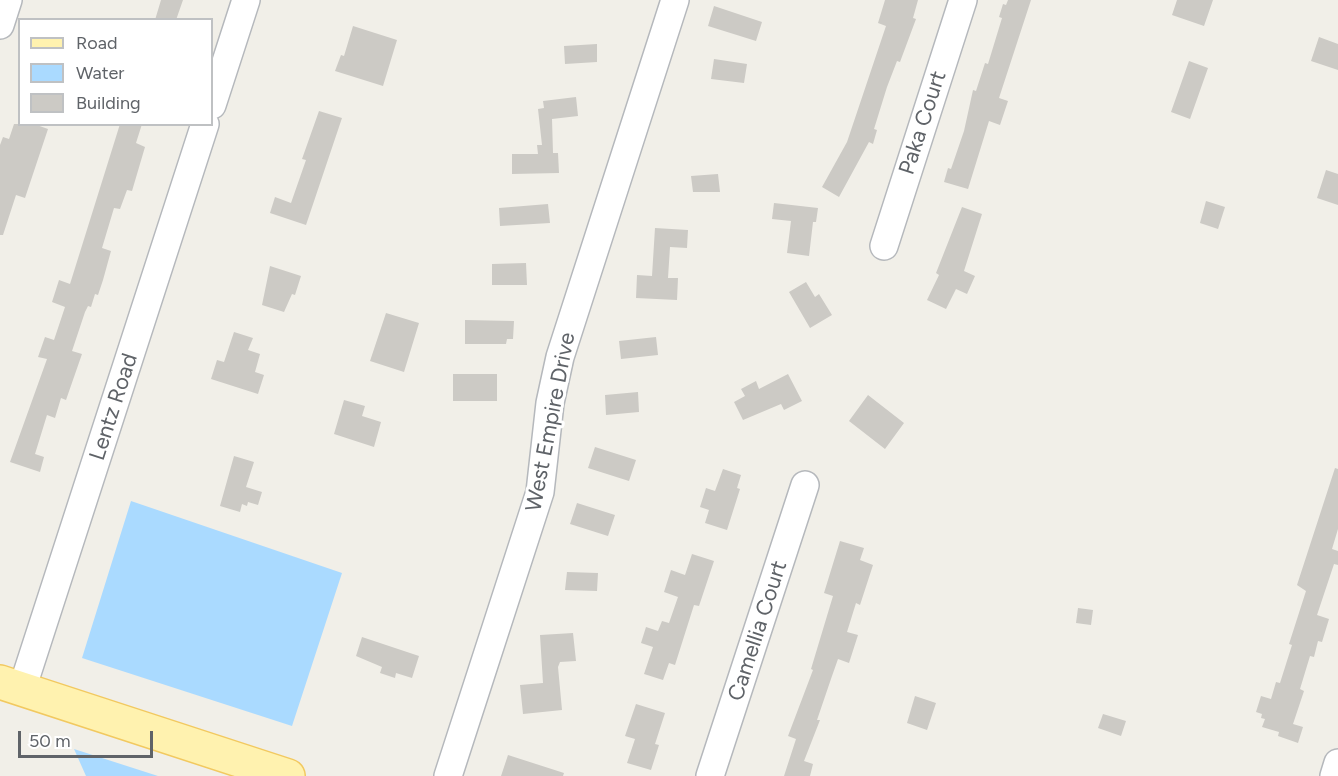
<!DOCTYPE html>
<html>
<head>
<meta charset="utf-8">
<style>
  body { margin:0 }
  #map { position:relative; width:1338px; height:776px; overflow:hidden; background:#f1efe8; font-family:Figtree,sans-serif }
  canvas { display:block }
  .legend { position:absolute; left:18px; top:18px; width:195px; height:108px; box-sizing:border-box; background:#fff; border:2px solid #bfc1c3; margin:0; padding:8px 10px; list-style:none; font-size:18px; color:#5f6368 }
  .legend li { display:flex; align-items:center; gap:12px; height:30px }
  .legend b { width:30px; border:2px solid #bfc1c3 }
  .scale { position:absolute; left:18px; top:731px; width:135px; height:27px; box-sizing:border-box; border:3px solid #5f6368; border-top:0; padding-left:8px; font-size:18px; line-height:21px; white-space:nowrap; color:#5f6368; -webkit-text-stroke:4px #fff; paint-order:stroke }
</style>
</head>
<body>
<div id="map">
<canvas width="1338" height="776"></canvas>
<ul class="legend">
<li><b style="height:8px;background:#fff2af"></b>Road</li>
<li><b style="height:16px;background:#aadaff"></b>Water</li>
<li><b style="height:16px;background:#cccac5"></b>Building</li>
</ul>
<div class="scale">50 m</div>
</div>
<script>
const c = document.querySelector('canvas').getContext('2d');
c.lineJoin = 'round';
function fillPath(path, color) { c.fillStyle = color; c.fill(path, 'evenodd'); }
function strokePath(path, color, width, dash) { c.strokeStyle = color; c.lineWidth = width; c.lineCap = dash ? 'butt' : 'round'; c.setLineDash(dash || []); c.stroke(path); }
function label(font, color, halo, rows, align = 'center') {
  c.font = font + ' Figtree,sans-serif'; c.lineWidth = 6; c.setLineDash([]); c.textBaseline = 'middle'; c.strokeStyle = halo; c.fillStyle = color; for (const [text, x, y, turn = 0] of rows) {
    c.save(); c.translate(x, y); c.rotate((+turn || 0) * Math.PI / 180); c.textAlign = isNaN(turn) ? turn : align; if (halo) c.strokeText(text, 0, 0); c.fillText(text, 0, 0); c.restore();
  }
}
fillPath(new Path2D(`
  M131 501 342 573 292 726 82 658Z
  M74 749 158 776H86Z`), '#aadaff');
fillPath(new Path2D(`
  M161 0H183L176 20H155Z
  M885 0H918L913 18 916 19 900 62 897 61 887 87 874 129 877 130 873 144 869 142 839 197 822 187 847 142 886 26 878 23Z
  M1008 0H1031L999 98 1008 101 1000 125 989 121 968 189 944 182 948 168 951 169 964 131 973 90 976 91 985 63 988 64 1002 18 999 17 1003 4 1006 5Z
  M1177 0H1213L1204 26 1172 15Z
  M714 6 762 22 756 41 708 26Z
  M353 26 397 40 383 86 335 71 341 55 344 56Z
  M1319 37 1338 44V70L1311 61Z
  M597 44V62L565 64 564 46Z
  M714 59 747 64 744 83 711 79Z
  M1189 61 1208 68 1190 119 1171 112Z
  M576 97 578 116 552 119 553 153H558L559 173 512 174V154H538L537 145H542L538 109 544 108 543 101Z
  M319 111 342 118 306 225 270 213 275 197 291 203 306 160 302 159Z
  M14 124H34L48 129 25 198 16 195 3 235H0V145L3 137 9 139Z
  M120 124H142L136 143 145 147 132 191 127 190 120 209 114 208 102 248 111 251 103 280 98 295 95 294 91 307 88 306 85 312 72 351 82 354 66 400 61 398 55 418 47 415 35 454 44 457 40 472 10 462 47 359 38 357 45 337 54 340 65 307 52 302 59 280 70 284Z
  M1326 170 1338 174V205L1317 198Z
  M718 174 720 192H693L691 176Z
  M1206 201 1225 207 1218 229 1200 223Z
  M774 203 818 208 816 222H813L809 256 787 253 791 221 772 219Z
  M548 204 550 223 500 226 499 208Z
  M962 207 982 214 964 271 975 276 967 294 956 289 946 309 927 300 939 275 936 273Z
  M655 228 688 230 687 248 670 247 668 278H678L677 300 636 298 637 275 652 276Z
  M526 263 527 285H492V264Z
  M270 266 301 276 295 295 292 294 284 312 262 305Z
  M806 282 815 297 819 294 832 315 810 328 789 292Z
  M386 313 419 323 404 372 370 361Z
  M465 320 514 321 513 339H507L506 344H465Z
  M234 332 253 338 248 350 260 354 255 372 264 375 258 394 211 379 217 360 224 362Z
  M656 337 658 355 621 359 619 341Z
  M453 374H497V401H453Z
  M788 374 802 401 784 410 781 404 743 420 734 402 745 396 741 389 756 381 759 389Z
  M638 392 639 412 606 415 605 395Z
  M868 395 904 423 885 449 849 421Z
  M344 400 365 406 362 416 381 422 374 447 334 434Z
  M595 447 636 460 629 481 588 468Z
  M234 456 254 462 246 487 262 492 258 505 248 502 247 506 242 504 240 512 220 506Z
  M1335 468 1338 469V529L1332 549 1338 551V565L1334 564 1317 615 1329 619 1322 642 1318 641 1314 657 1310 656 1300 689 1304 691 1293 724 1303 727 1298 743 1278 736 1279 732 1262 727 1265 719 1261 718 1262 714 1256 712 1261 696 1271 699 1276 682 1280 683 1292 645 1289 644 1306 591 1297 585Z
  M723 469 741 475 737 488 740 489 727 530 705 523 709 510 700 507 706 488 715 491Z
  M577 503 615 515 608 536 570 524Z
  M840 541 864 548 860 560 873 565 860 605 856 603 847 632 858 635 849 663 838 659 832 676 817 720H820L804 761 813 764 810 776H784L796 739 788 736 813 670 811 669 833 596 824 593Z
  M692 554 714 561 699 606 694 605 675 665 669 663 663 680 644 674 653 647 641 643 646 627 658 631 662 621 669 623 678 597 664 592 671 570 685 575Z
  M567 572 598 573 597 591 565 590Z
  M1078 608 1093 610 1091 625 1076 623Z
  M573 633 576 661 560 662 558 667 562 710 523 714 520 685 543 683 540 635Z
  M362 637 419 656 412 678 396 673 395 678 380 673 382 667 356 656Z
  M915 696 936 703 927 730 907 723Z
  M636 704 665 713 655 744 659 745 651 770 627 763 635 739 625 736Z
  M1103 714 1126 721 1121 736 1098 728Z
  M508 755 564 773 563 776H501Z`), '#cccac5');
const minor = new Path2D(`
  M0 25 8 0
  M212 105 246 0
  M884 246 963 0
  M22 689 205 124
  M448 776 540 492 550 403 560 357 675 0
  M710 776 805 485
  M1334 776 1338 763`);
const major = new Path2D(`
  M0 682 288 776`);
strokePath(minor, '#b5b8bc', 30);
strokePath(major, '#f2c960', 36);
strokePath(minor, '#fff', 27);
strokePath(major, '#fff2af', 33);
label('22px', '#5f6368', '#fff', [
  ["Paka Court",923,123,-72],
  ["Lentz Road",114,407,-72],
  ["West Empire Drive",551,422,-79],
  ["Camellia Court",758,631,-72]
]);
</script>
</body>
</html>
